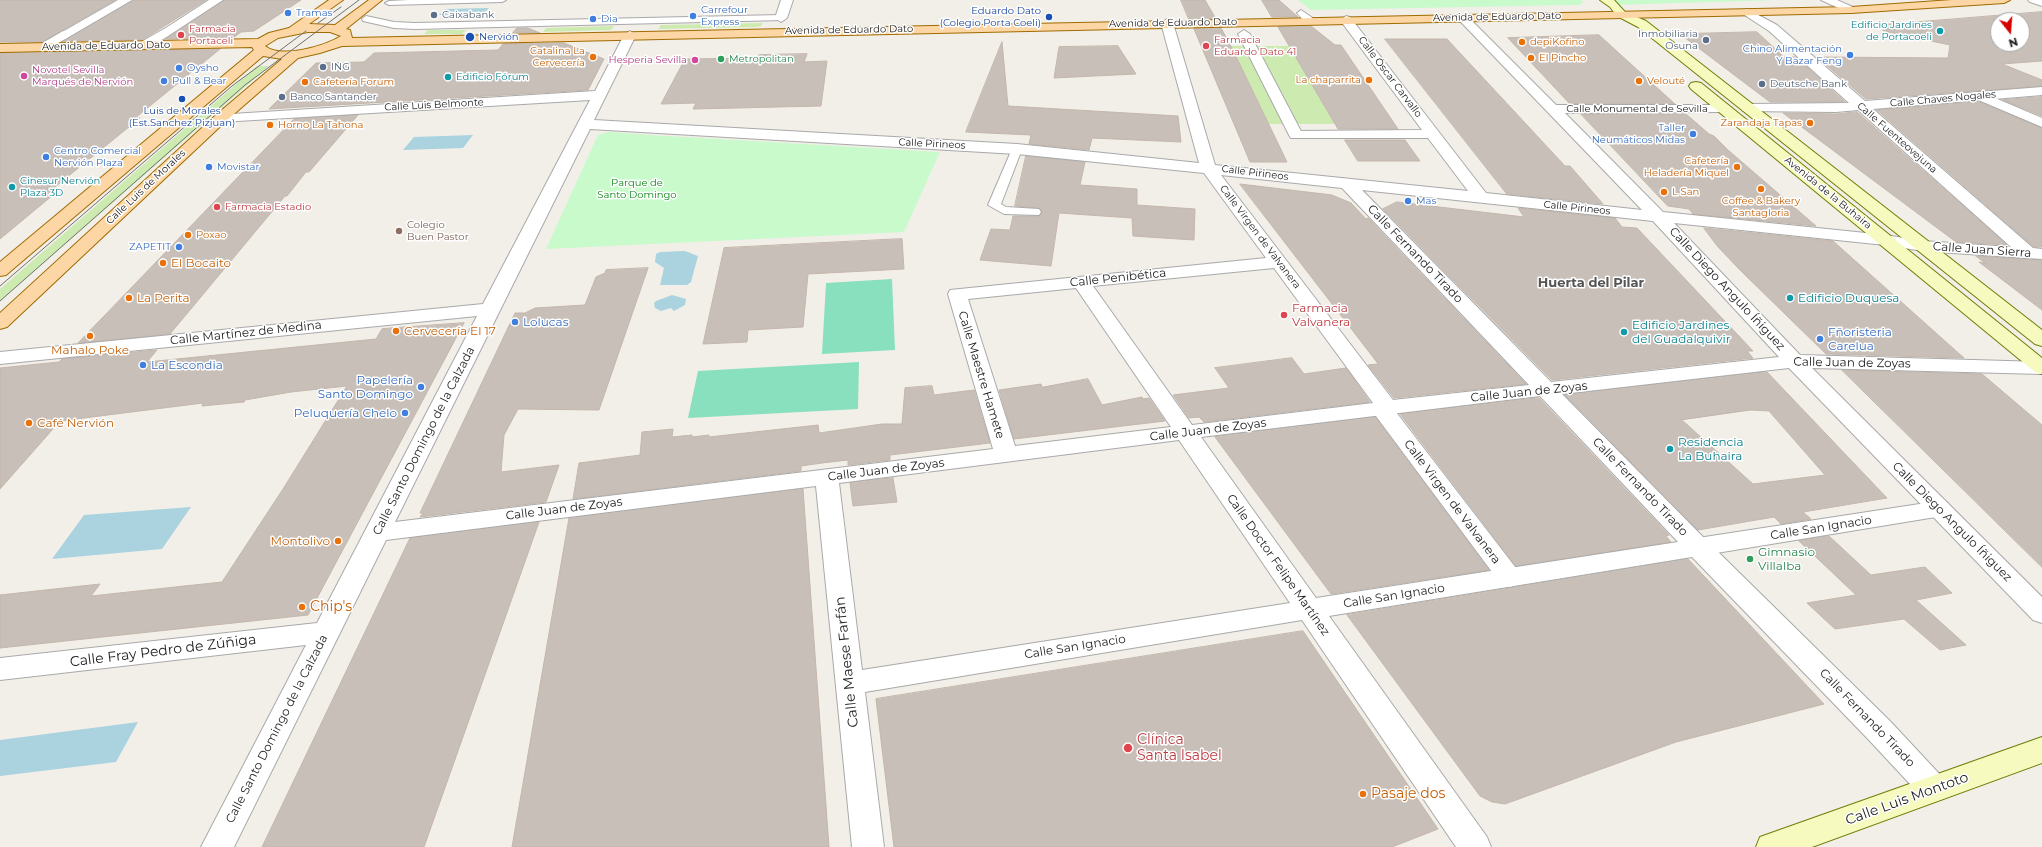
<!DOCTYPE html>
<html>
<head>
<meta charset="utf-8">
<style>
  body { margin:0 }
  #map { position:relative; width:2042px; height:847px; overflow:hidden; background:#f2efe9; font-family:Montserrat,sans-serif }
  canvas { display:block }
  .north { position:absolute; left:1990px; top:12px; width:40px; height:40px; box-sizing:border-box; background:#fff; border:1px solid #a7a7a7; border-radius:50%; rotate:163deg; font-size:11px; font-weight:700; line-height:16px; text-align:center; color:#222 }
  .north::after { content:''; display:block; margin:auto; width:14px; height:18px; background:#d40000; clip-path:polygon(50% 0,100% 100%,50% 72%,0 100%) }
</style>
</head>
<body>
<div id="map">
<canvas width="2042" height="847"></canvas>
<div class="north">N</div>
</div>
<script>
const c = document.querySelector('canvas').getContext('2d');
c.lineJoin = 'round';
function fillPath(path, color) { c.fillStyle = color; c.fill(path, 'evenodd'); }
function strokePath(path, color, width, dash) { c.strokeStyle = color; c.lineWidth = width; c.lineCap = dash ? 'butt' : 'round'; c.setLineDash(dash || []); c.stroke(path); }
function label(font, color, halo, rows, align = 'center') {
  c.font = font + ' Montserrat,sans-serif'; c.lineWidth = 3; c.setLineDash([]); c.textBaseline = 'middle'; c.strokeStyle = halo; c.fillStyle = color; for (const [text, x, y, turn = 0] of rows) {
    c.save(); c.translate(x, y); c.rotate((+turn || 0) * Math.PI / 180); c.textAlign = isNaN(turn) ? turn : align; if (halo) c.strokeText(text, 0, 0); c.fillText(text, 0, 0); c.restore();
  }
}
fillPath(new Path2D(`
  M763 23 761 26 756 27 658 29 661 25Z
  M614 26 611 30 543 32 546 28Z
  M428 30H466L462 34H424Z
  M1231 46H1289L1335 124H1269Z
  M257 66H269L0 301V289Z`), '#cdebb0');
fillPath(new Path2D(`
  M1298 0H1581L1583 1 1580 5H1572L1311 10Z
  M1606 0H1778L1614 5Z
  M608 132 650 135 940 152 904 232 546 249 598 135Z`), '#c8facc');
fillPath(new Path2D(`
  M892 279 895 350 822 354 826 283Z
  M859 362 858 409 688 418 698 371Z`), '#88e0be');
fillPath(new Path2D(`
  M489 8 483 14 439 15 445 9Z
  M473 135 463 148 403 150 414 137Z
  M685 251 698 256 691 282 687 285H660L664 268 655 262 656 254 660 252Z
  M672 295 686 299 685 305 674 311 671 308 661 311 655 308 654 303 656 301Z
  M191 507 162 549 52 559 84 515Z
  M138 722 116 762 0 776V740Z`), '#aad3df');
const building = new Path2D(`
  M0 0H115L42 42H0Z
  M133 0H206L142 40 64 41Z
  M224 0H301L254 31 241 32 233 38 166 39Z
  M1181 0H1205L1216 19H1189Z
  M1262 0H1279L1298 17H1272Z
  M2042 12V61L2002 64 2042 80V86L1866 99 1817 57 1948 58 1950 45 1883 31 1884 25ZM1998 20H2022V44H1998Z
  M1311 26 1335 45H1341L1398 129H1338L1278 27Z
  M517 28H528L540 33H513Z
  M1221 28 1231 46 1287 162H1250L1194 29Z
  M1757 32 1784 57H1796L1845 102H1770L1680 34Z
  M1599 35 1675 104H1570L1508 38Z
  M1385 39H1447L1565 166H1570L1603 204 1507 194Z
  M1002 42 1008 106 1178 116 1181 142 1092 138 1089 150 1029 144 1031 135 966 132Z
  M564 43 604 59 588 90 269 109 316 63 364 62 374 53 498 50 503 44Z
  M1118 46 1136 74 1054 78 1059 47Z
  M220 49 135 118H140L50 191 59 190 0 239V53Z
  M807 54 804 62 827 61 821 106 693 109 696 103 661 104 685 59 758 58 759 55Z
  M2042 97V116L2003 100Z
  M1979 102 2042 128V247H2034L1877 110Z
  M1857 112 2007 245 1956 242 1783 113 1836 114Z
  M1581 114H1686L1709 134 1714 136 1728 150 1816 226 1693 214 1689 209 1668 206Z
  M358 115 309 172H306L287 196H285L170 334 78 343 294 119Z
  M1345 140H1405L1420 161H1358Z
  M1026 156 1085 162 1080 185 1137 189V205L1195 209 1194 240 1133 236 1132 218 1059 213 1051 266 980 260 991 229 1010 230 1013 216H1039L1042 213 1039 208 1015 206Z
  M1240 184 1332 195 1351 203 1366 219 1368 218 1526 384 1394 398 1368 365 1378 364Z
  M1397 202 1524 217 1518 208 1615 218 1622 227 1637 228 1753 351H1747L1753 358 1552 380 1383 209Z
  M1704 228 1833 241 1964 358 1826 354 1741 271 1718 247Z
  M902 239 904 269 808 274 803 327 748 330 747 342 703 344 724 248Z
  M1976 256 2042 260V310L1979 262 1985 263Z
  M648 268 599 410 518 409 504 435 501 472 559 465 546 502 420 517 423 513H420L515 313H525L535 308 585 305 596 277 605 273 606 270Z
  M464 323 308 615 0 648V595L100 584 91 596 222 582 283 489 347 386 291 392 245 400 244 402 202 406 203 403 60 421 0 489V368L59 362 62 359 157 350 147 362 376 339 382 329Z
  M1292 358 1304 374 1346 368 1370 402 1204 422 1199 417 1189 418 1173 395 1229 388 1215 368Z
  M1842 370 1982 374 2042 425V567Z
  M1767 372 1887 498 1803 512 1811 519 1781 524 1774 517 1698 530 1565 395ZM1751 410 1769 411 1825 475 1753 484 1682 420Z
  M1088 379 1102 405 1142 397 1143 399 1149 398 1165 421 1014 439 999 390 1041 384 1042 387Z
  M932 386 934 395 974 390 990 443 890 455V460L848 465V460L822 463 801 466V471L573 499 579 463 640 455 642 432 673 429 672 437 692 435V437L709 435V437L818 425 819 433 882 424H902L905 388Z
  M1539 398 1669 535 1666 536 1671 542 1516 566 1400 414Z
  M1375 417 1489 570 1331 594 1215 437Z
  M893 478 897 502 853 506 850 483Z
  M803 489 829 847H512L569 518Z
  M539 522 424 847H262L410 538Z
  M1829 536 1871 575 1925 567 1952 593 1916 600 1966 645 1940 650 1904 619 1835 629 1807 603 1856 595 1799 541Z
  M1688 559 1824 704 1676 742 1505 804 1492 802 1480 796 1347 615Z
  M1303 631 1438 829 1392 847H894L876 699Z`);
fillPath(building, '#c7bfb8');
strokePath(building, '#c4b6ab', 1);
const service = new Path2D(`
  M409 0H506L502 2 389 5 385 3 389 1Z
  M1301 10 1314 19V23C1307 25 1301 18 1297 13Z
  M781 15 785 18 784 20 415 29 394 28 363 21 362 19 366 16 394 22 415 23Z
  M1017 146 1022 149 1001 204 1006 207 1039 209 1041 212 1039 215 1004 214 988 205 1012 149Z`);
const pedestrian = new Path2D(`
  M164 29 170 33 168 36 149 48H141L139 45 141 42Z
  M1244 30 1250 34 1303 135 1301 138H1291L1289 135 1238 34Z
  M63 31 69 35 67 38 44 51H36L34 48Z
  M1981 92 2042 118V127L1976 99 1974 96 1976 93Z
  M1381 402 1389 403 1519 572 1523 578 1519 584 1510 587 1501 584 1370 408 1373 403Z
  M1939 501 1948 503 1951 509 1948 515 1698 556 1689 553 1685 547 1689 541 1698 538Z`);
const minor = new Path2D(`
  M118 0H132L67 38 63 39 57 35Z
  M209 0H223L168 36 164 37 158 33Z
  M781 0H793L787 18 781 22 775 18Z
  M1821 0H1837L1855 8 1857 10 1851 13 1847 12Z
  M2028 0H2042V6L2030 2Z
  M1747 9 1777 25 1865 101 2042 87V95L1873 109 2033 248 2042 249V259L1923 251 1885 245 1674 223 1800 355 2042 362 2041 374 1812 368 2042 597V623L2033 620 1789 368 1562 394 1707 541 1890 721 1945 780 1950 789 1945 798 1934 802 1923 798 1868 739 1692 557 1329 616 1487 837 1491 847H1456L1302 620 865 692 884 847H852L816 486 386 540 234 847H201L306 645 0 680V658L317 623 477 316 0 364V352L483 304 590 100 221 122 216 121 214 118 216 115 595 91 624 35 630 31 636 35 594 120 1017 144 1199 163 1161 23 1167 19 1173 23 1215 165 1468 191 1428 138H1291L1289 135 1291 132 1296 131 1422 130 1340 20 1346 16 1350 17 1486 193 1642 210 1458 19 1456 17 1458 15H1466L1556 105H1728L1730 108 1728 111 1723 112 1565 113 1663 212 1885 235 1923 241 2011 247 1858 110 1836 112 1743 111 1741 108 1743 105 1748 104 1849 103 1769 31 1743 14 1741 12 1743 10ZM590 129 1017 154 1204 173 1266 258 950 290 948 294 993 449 395 522ZM1221 175 1342 188 1529 385 1393 400ZM1362 190 1653 221 1779 357 1551 382ZM1274 268 1373 403 1192 425 1093 286ZM1076 288 1171 427 1015 446 968 299ZM1540 396 1678 542 1316 598 1201 437ZM1179 440 1290 603 862 670 839 483Z`);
const secondary = new Path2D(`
  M1600 0H1614L1625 12 1646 21 2042 330V346L2035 344 1638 27 1617 16 1610 7Z
  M1696 82 1701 83 2042 358V374L2035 372 1691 89 1689 86 1691 83Z
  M2042 737V763L1812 847H1756L1760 837Z`);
const primary = new Path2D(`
  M329 0H343L309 24 335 25 369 0H382L346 29 350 30 352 38 1851 7 1952 0H2010L2004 3 1851 13 342 46 320 53 298 58 226 121 7 327 0 329V313L216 115 282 59 263 56 6 275 0 276V262L254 50 252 47 0 52V44L258 39 269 33 289 28ZM308 32H330L341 36C325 46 281 59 265 46L278 38Z`);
strokePath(service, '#a9a9a9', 2);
strokePath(pedestrian, '#a9a9a9', 2);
strokePath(minor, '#a9a9a9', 2);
strokePath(secondary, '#707d05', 2);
strokePath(primary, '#a06b00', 2);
fillPath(service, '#fff');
fillPath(pedestrian, '#fff');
fillPath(minor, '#fff');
fillPath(secondary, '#f7fabf');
fillPath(primary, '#fcd6a4');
strokePath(new Path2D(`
  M318 23 341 7
  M0 286 232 86 306 31
  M0 301 245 85 359 0`), '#707070', 1);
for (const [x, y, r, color] of [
  [288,13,4,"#3f7fe0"],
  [434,15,4,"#5c6f8a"],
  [693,16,4,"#3f7fe0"],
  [1049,17,4,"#1a4fb4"],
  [593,19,4,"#3f7fe0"],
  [1940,31,4,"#0f9aa8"],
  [181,35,4,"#e0444e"],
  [470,37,5,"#1a4fb4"],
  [1706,40,4,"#5c6f8a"],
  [1522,42,4,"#e8710a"],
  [1206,46,4,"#e0444e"],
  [1850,55,4,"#3f7fe0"],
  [593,57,4,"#e8710a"],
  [1531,58,4,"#e8710a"],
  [721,59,4,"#2e9e5b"],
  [695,60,4,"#d1479c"],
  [323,67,4,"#5c6f8a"],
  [179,68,4,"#3f7fe0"],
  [24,76,4,"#d1479c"],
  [448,77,4,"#0f9aa8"],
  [1369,80,4,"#e8710a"],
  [164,81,4,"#3f7fe0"],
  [1639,81,4,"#e8710a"],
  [305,82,4,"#e8710a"],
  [1762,84,4,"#5c6f8a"],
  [282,97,4,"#5c6f8a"],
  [182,99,4,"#1a4fb4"],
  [1810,123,4,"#e8710a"],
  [270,125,4,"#e8710a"],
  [1693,134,4,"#3f7fe0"],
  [46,157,4,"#3f7fe0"],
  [209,167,4,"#3f7fe0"],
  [1737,167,4,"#e8710a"],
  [12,187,4,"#0f9aa8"],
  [1761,189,4,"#e8710a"],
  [1664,192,4,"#e8710a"],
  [1408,201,4,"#3f7fe0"],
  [217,207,4,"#e0444e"],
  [399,231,4,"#8d6e63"],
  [188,235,4,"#e8710a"],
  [179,247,4,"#3f7fe0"],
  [163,263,4,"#e8710a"],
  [129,298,4,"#e8710a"],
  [1790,298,4,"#0f9aa8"],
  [1284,315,4,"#e0444e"],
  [515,322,4,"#3f7fe0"],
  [396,331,4,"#e8710a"],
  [1624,332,4,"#0f9aa8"],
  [90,336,4,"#e8710a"],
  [1820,339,4,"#3f7fe0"],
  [143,365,4,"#3f7fe0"],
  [421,387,4,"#3f7fe0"],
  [405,413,4,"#3f7fe0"],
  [29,423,4,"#e8710a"],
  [1670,449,4,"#0f9aa8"],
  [338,541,4,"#e8710a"],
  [1750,559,4,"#2e9e5b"],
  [302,607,4,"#e8710a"],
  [1128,748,5,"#e0444e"],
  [1363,794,4,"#e8710a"]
]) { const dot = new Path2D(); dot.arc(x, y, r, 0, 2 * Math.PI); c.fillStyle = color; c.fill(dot); strokePath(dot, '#fff', 1.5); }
label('10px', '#366cbe', '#fff', [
  ["Carrefour",701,10],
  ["Express",701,22],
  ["Tramas",296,13],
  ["Dia",601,19],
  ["Chino Alimentación",1842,49,"right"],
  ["Y Bazar Feng",1842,61,"right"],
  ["Oysho",187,68],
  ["Pull & Bear",172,81],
  ["Taller",1685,128,"right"],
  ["Neumáticos Midas",1685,140,"right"],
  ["Centro Comercial",54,151],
  ["Nervión Plaza",54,163],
  ["Movistar",217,167],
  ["Mas",1416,201],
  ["ZAPETIT",171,247,"right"]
], 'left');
label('10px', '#164399', '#fff', [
  ["Eduardo Dato",1041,11],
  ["(Colegio Porta Coeli)",1041,23],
  ["Nervión",479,37,"left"],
  ["Luis de Morales",182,111,"center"],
  ["(Est.Sanchez Pizjuan)",182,123,"center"]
], 'right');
label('10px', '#4e5e75', '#fff', [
  ["Caixabank",442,15],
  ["Inmobiliaria",1698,34,"right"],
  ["Osuna",1698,46,"right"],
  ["ING",331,67],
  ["Deutsche Bank",1770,84],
  ["Banco Santander",290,97]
], 'left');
label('10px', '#222', '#fff', [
  ["Avenida de Eduardo Dato",1497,17,-1],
  ["Avenida de Eduardo Dato",1173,23,-1],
  ["Avenida de Eduardo Dato",849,30,-1],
  ["Avenida de Eduardo Dato",106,46,-1],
  ["Calle Óscar Carvallo",1390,77,53],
  ["Calle Chaves Nogales",1943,99,-5],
  ["Calle Luis Belmonte",434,105,-3],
  ["Calle Monumental de Sevilla",1637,109],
  ["Calle Fuenteovejuna",1897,138,41],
  ["Calle Pirineos",932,144,3],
  ["Calle Pirineos",1255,173,7],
  ["Calle Luis de Morales",146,187,-43],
  ["Avenida de la Buhaira",1828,193,39],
  ["Calle Pirineos",1577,208,6],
  ["Calle Virgen de Valvanera",1260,237,53]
]);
label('10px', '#0d838f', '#fff', [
  ["Edificio Jardines",1932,25,"right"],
  ["de Portacoeli",1932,37,"right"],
  ["Edificio Fórum",456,77],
  ["Cinesur Nervión",20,181],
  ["Plaza 3D",20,193]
], 'left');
label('10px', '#be3a42', '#fff', [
  ["Farmacia",189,29],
  ["Portaceli",189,41],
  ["Farmacia",1214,40],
  ["Eduardo Dato 41",1214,52],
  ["Farmacia Estadio",225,207]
], 'left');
label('10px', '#c56008', '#fff', [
  ["depiKofino",1530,42],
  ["Catalina La",585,51,"right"],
  ["Cervecería",585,63,"right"],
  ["El Pincho",1539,58],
  ["La chaparrita",1361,80,"right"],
  ["Velouté",1647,81],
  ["Cafetería Forum",313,82],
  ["Zarandaja Tapas",1802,123,"right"],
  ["Horno La Tahona",278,125],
  ["Cafetería",1729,161,"right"],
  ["Heladería Miquel",1729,173,"right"],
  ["L San",1672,192],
  ["Coffee & Bakery",1761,201,"center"],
  ["Santagloria",1761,213,"center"],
  ["Poxao",196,235]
], 'left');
label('10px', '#27864d', '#fff', [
  ["Metropolitan",729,59]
], 'left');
label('10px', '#b23c85', '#fff', [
  ["Hesperia Sevilla",687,60],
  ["Novotel Sevilla",32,70,"left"],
  ["Marqués de Nervión",32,82,"left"]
], 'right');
label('10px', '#0c8416', '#fff', [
  ["Parque de",637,183],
  ["Santo Domingo",637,195]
]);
label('10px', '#785e54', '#fff', [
  ["Colegio",407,225],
  ["Buen Pastor",407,237]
], 'left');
label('12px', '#222', '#fff', [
  ["Calle Juan Sierra",1982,250,4],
  ["Calle Fernando Tirado",1415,254,46],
  ["Calle Penibética",1118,278,-6],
  ["Calle Diego Angulo Íñiguez",1727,289,47],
  ["Calle Martínez de Medina",246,333,-6],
  ["Calle Juan de Zoyas",1852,363,1],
  ["Calle Maestre Hamete",981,375,73],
  ["Calle Juan de Zoyas",1529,392,-6],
  ["Calle Juan de Zoyas",1208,430,-7],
  ["Calle Santo Domingo de la Calzada",424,441,-63],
  ["Calle Juan de Zoyas",886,470,-7],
  ["Calle Fernando Tirado",1640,487,46],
  ["Calle Virgen de Valvanera",1452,502,53],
  ["Calle Juan de Zoyas",564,509,-7],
  ["Calle Diego Angulo Íñiguez",1952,522,45],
  ["Calle San Ignacio",1821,528,-9],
  ["Calle Doctor Felipe Martínez",1278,565,55],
  ["Calle San Ignacio",1394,596,-9],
  ["Calle San Ignacio",1075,647,-9],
  ["Calle Fernando Tirado",1867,718,46],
  ["Calle Santo Domingo de la Calzada",277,729,-63]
]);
label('12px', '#c56008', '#fff', [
  ["El Bocaito",171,263],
  ["La Perita",137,298],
  ["Cervecería El 17",404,331],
  ["Mahalo Poke",90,350,"center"],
  ["Café Nervión",37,423],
  ["Montolivo",330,541,"right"]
], 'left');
label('12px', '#0d838f', '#fff', [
  ["Edificio Duquesa",1798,298],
  ["Edificio Jardines",1632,325],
  ["del Guadalquivir",1632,339],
  ["Residencia",1678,442],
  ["La Buhaira",1678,456]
], 'left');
label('12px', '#be3a42', '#fff', [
  ["Farmacia",1292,308],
  ["Valvanera",1292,322]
], 'left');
label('12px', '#366cbe', '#fff', [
  ["Lolucas",523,322],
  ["Fñoristeria",1828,332],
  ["Carelua",1828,346],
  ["La Escondia",151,365],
  ["Papelería",413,380,"right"],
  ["Santo Domingo",413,394,"right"],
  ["Peluquería Chelo",397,413,"right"]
], 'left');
label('12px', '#27864d', '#fff', [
  ["Gimnasio",1758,552],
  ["Villalba",1758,566]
], 'left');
label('bold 13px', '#555', '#fff', [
  ["Huerta del Pilar",1591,283]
]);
label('14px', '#c56008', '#fff', [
  ["Chip's",310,607],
  ["Pasaje dos",1371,794]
], 'left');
label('14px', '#222', '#fff', [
  ["Calle Fray Pedro de Zúñiga",163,651,-7],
  ["Calle Maese Farfán",847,662,-96],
  ["Calle Luis Montoto",1907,799,-20]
]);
label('14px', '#be3a42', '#fff', [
  ["Clínica",1137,740],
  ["Santa Isabel",1137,756]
], 'left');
</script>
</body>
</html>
